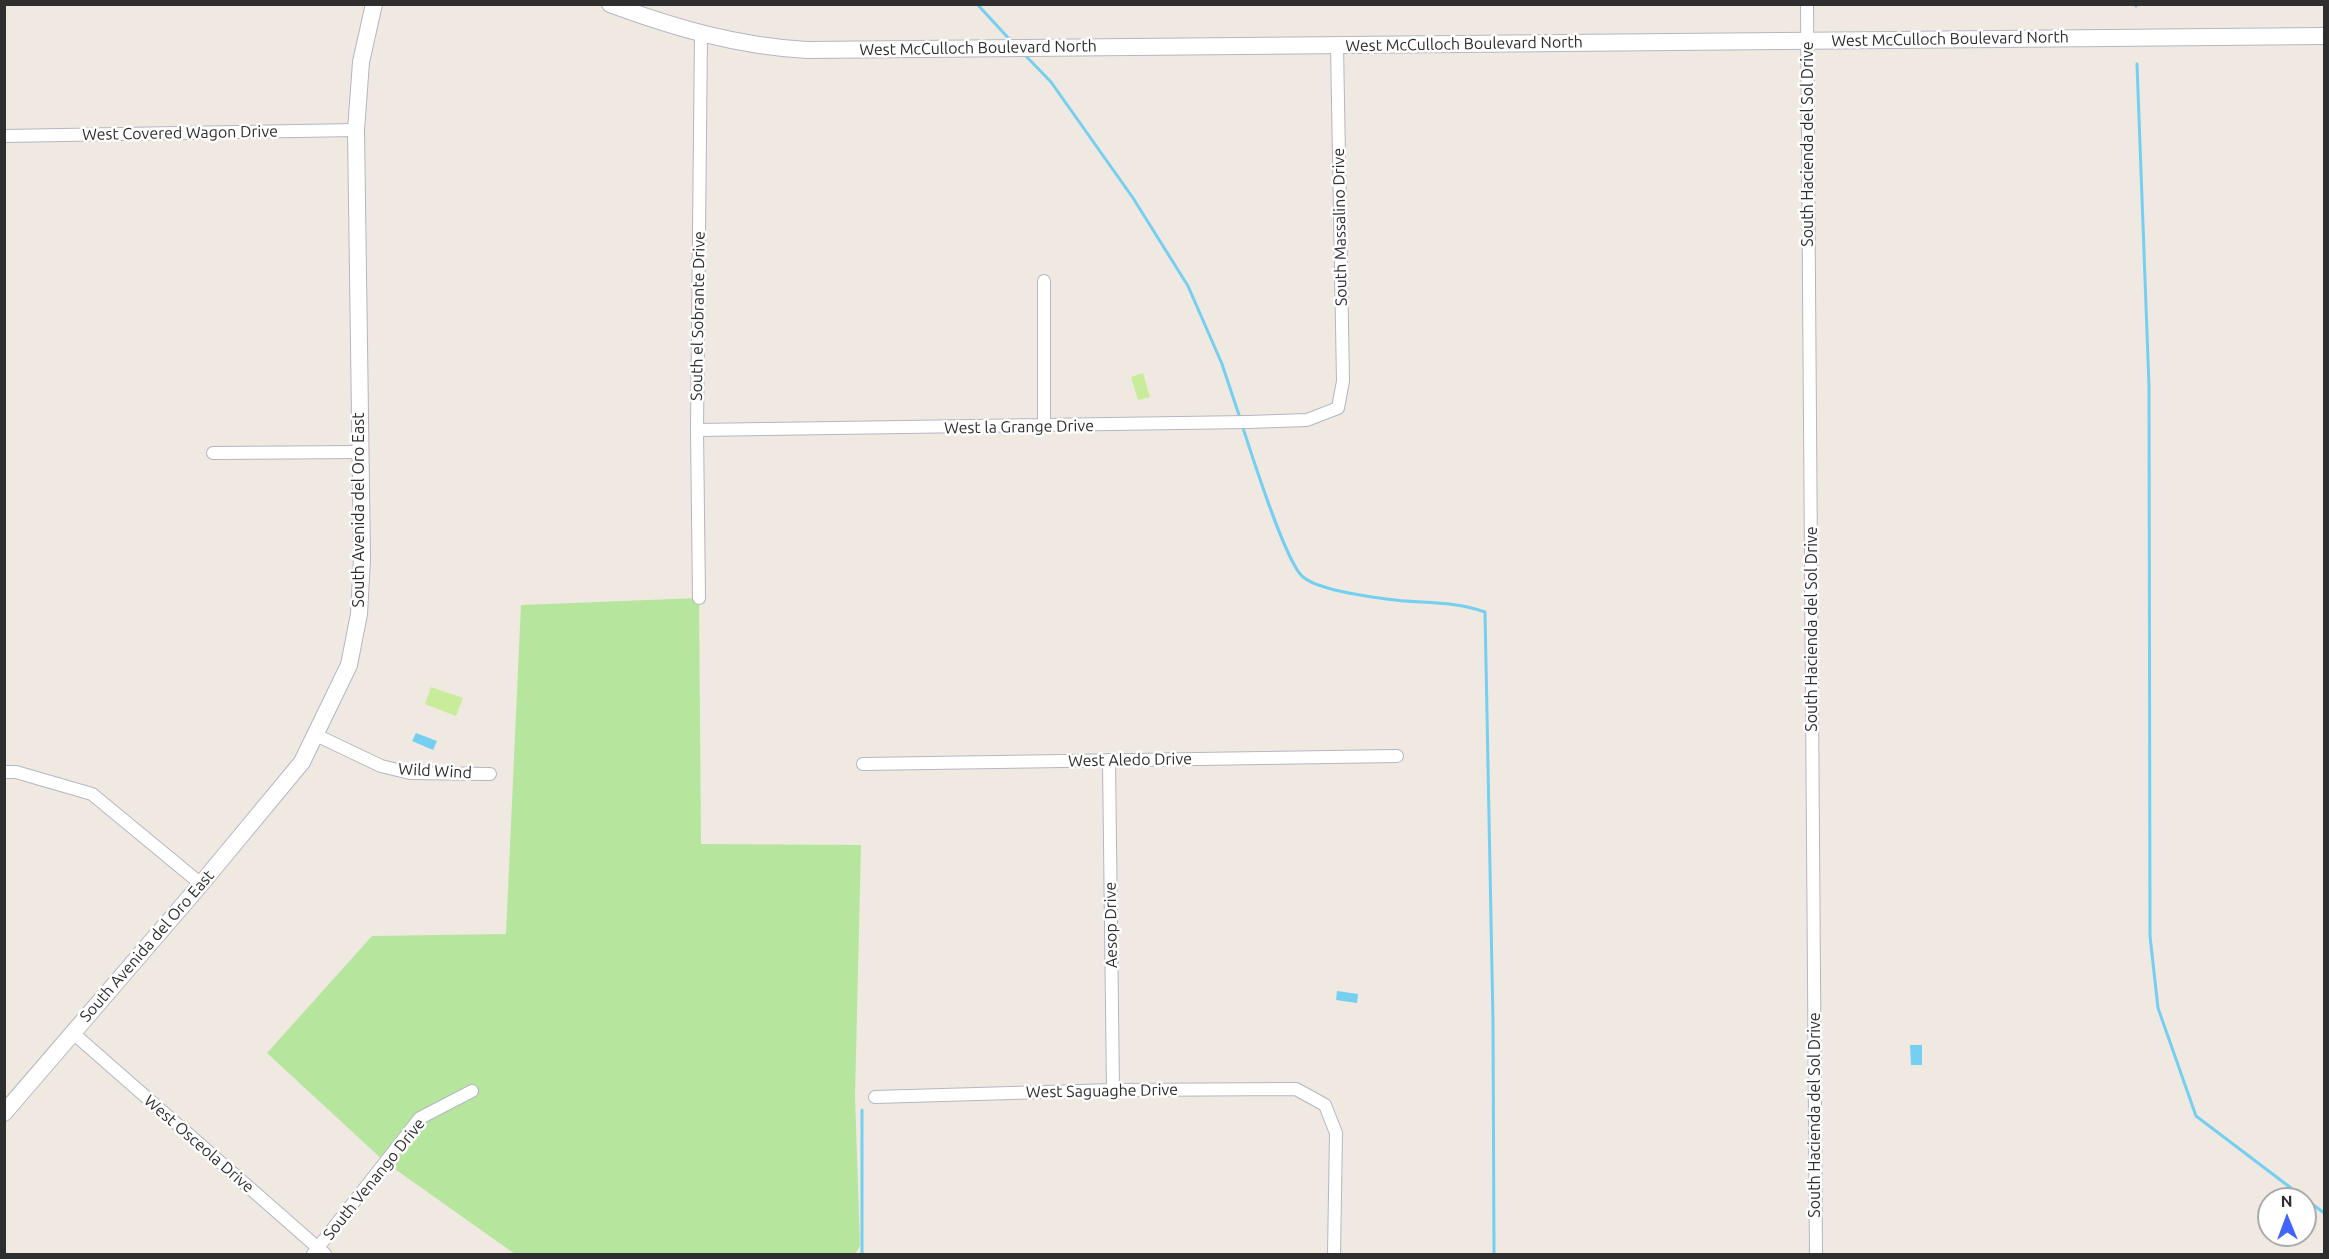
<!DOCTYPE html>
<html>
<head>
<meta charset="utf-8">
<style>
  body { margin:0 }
  #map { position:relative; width:2329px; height:1259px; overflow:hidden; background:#efe9e1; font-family:Ubuntu,sans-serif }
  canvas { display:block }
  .frame { position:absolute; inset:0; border:6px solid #2e2e2e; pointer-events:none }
  .north { position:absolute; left:2257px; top:1187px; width:60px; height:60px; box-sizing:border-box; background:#fff; border:2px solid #ababab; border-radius:50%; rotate:359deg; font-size:16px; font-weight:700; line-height:24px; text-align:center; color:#2e2e2e }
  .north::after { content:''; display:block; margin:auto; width:21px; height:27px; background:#4264fb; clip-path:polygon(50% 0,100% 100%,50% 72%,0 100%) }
</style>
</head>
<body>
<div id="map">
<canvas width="2329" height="1259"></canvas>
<div class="frame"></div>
<div class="north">N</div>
</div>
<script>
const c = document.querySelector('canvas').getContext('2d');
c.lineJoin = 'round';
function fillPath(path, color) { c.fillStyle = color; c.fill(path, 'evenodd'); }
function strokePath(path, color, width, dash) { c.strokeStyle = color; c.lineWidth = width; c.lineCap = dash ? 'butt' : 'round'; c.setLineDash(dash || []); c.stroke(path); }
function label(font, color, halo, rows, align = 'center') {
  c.font = font + ' Ubuntu,sans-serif'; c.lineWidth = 5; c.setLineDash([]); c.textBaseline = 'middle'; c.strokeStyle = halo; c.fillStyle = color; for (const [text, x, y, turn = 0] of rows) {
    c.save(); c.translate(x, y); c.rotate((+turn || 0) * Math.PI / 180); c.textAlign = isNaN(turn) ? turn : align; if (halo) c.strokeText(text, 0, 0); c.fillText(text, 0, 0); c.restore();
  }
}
fillPath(new Path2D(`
  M699 598 701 844 861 845 855 1096 860 1246 855 1254H515L385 1162 267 1053 372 936 506 934 521 605Z`), '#b6e59e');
fillPath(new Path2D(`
  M1143 373 1150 397 1138 400 1131 377Z
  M431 687 463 698 456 716 425 704Z`), '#c9ec9a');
fillPath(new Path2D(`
  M416 733 437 741 433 750 412 741Z
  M1337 991 1358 994 1357 1003 1336 1000Z
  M1910 1045H1922V1065H1911Z`), '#75cff0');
strokePath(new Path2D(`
  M977 4 1012 42
  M2136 4V6
  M1023 53 1051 82 1133 198 1188 286 1222 364 1240 418
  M2137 64 2149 386 2150 936 2158 1008 2196 1116 2324 1213
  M1242 425C1251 452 1285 562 1303 577 1319 590 1365 596 1386 599 1422 604 1450 600 1485 612L1493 1021 1494 1254
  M862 1110V1254`), '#75cff0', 3);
const street = new Path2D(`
  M1807 4 1816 1254
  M4 136 356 130
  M1044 281V427
  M697 430 1248 422 1307 420 1338 408 1343 381 1337 45
  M213 453 359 452
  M699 598 697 430 701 35
  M316 735 381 766 410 773 490 774
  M1109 760 1113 1090
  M863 764 1397 756
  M4 772H16L92 794 201 884
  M73 1033 325 1254
  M875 1097 1113 1090 1296 1089 1325 1105 1336 1133 1334 1254
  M313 1254 420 1118 472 1091`);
const secondary = new Path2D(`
  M610 4C675 28 737 46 807 50L2324 36
  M4 1113 201 884 302 762 349 665 359 614 362 559 356 130 361 62 374 4`);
strokePath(street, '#b4b7c1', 14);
strokePath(secondary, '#b4b7c1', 18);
strokePath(street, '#fff', 12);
strokePath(secondary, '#fff', 16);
label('16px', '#2e2e2e', '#fff', [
  ["West McCulloch Boulevard North",1950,39,-1],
  ["West McCulloch Boulevard North",1464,44,-1],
  ["West McCulloch Boulevard North",978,48,-1],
  ["West Covered Wagon Drive",180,133,-1],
  ["South Hacienda del Sol Drive",1808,144,-90],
  ["South Massalino Drive",1340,227,-91],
  ["South el Sobrante Drive",698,316,-89],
  ["West la Grange Drive",1019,427,-1],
  ["South Avenida del Oro East",359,510,-90],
  ["South Hacienda del Sol Drive",1812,629,-90],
  ["West Aledo Drive",1130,760,-1],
  ["Wild Wind",435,771,3],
  ["Aesop Drive",1111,925,-91],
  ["South Avenida del Oro East",147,946,-49],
  ["West Saguaghe Drive",1102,1091,-1],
  ["South Hacienda del Sol Drive",1815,1115,-90],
  ["West Osceola Drive",199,1144,41],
  ["South Venango Drive",374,1179,-51]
]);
</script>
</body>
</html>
